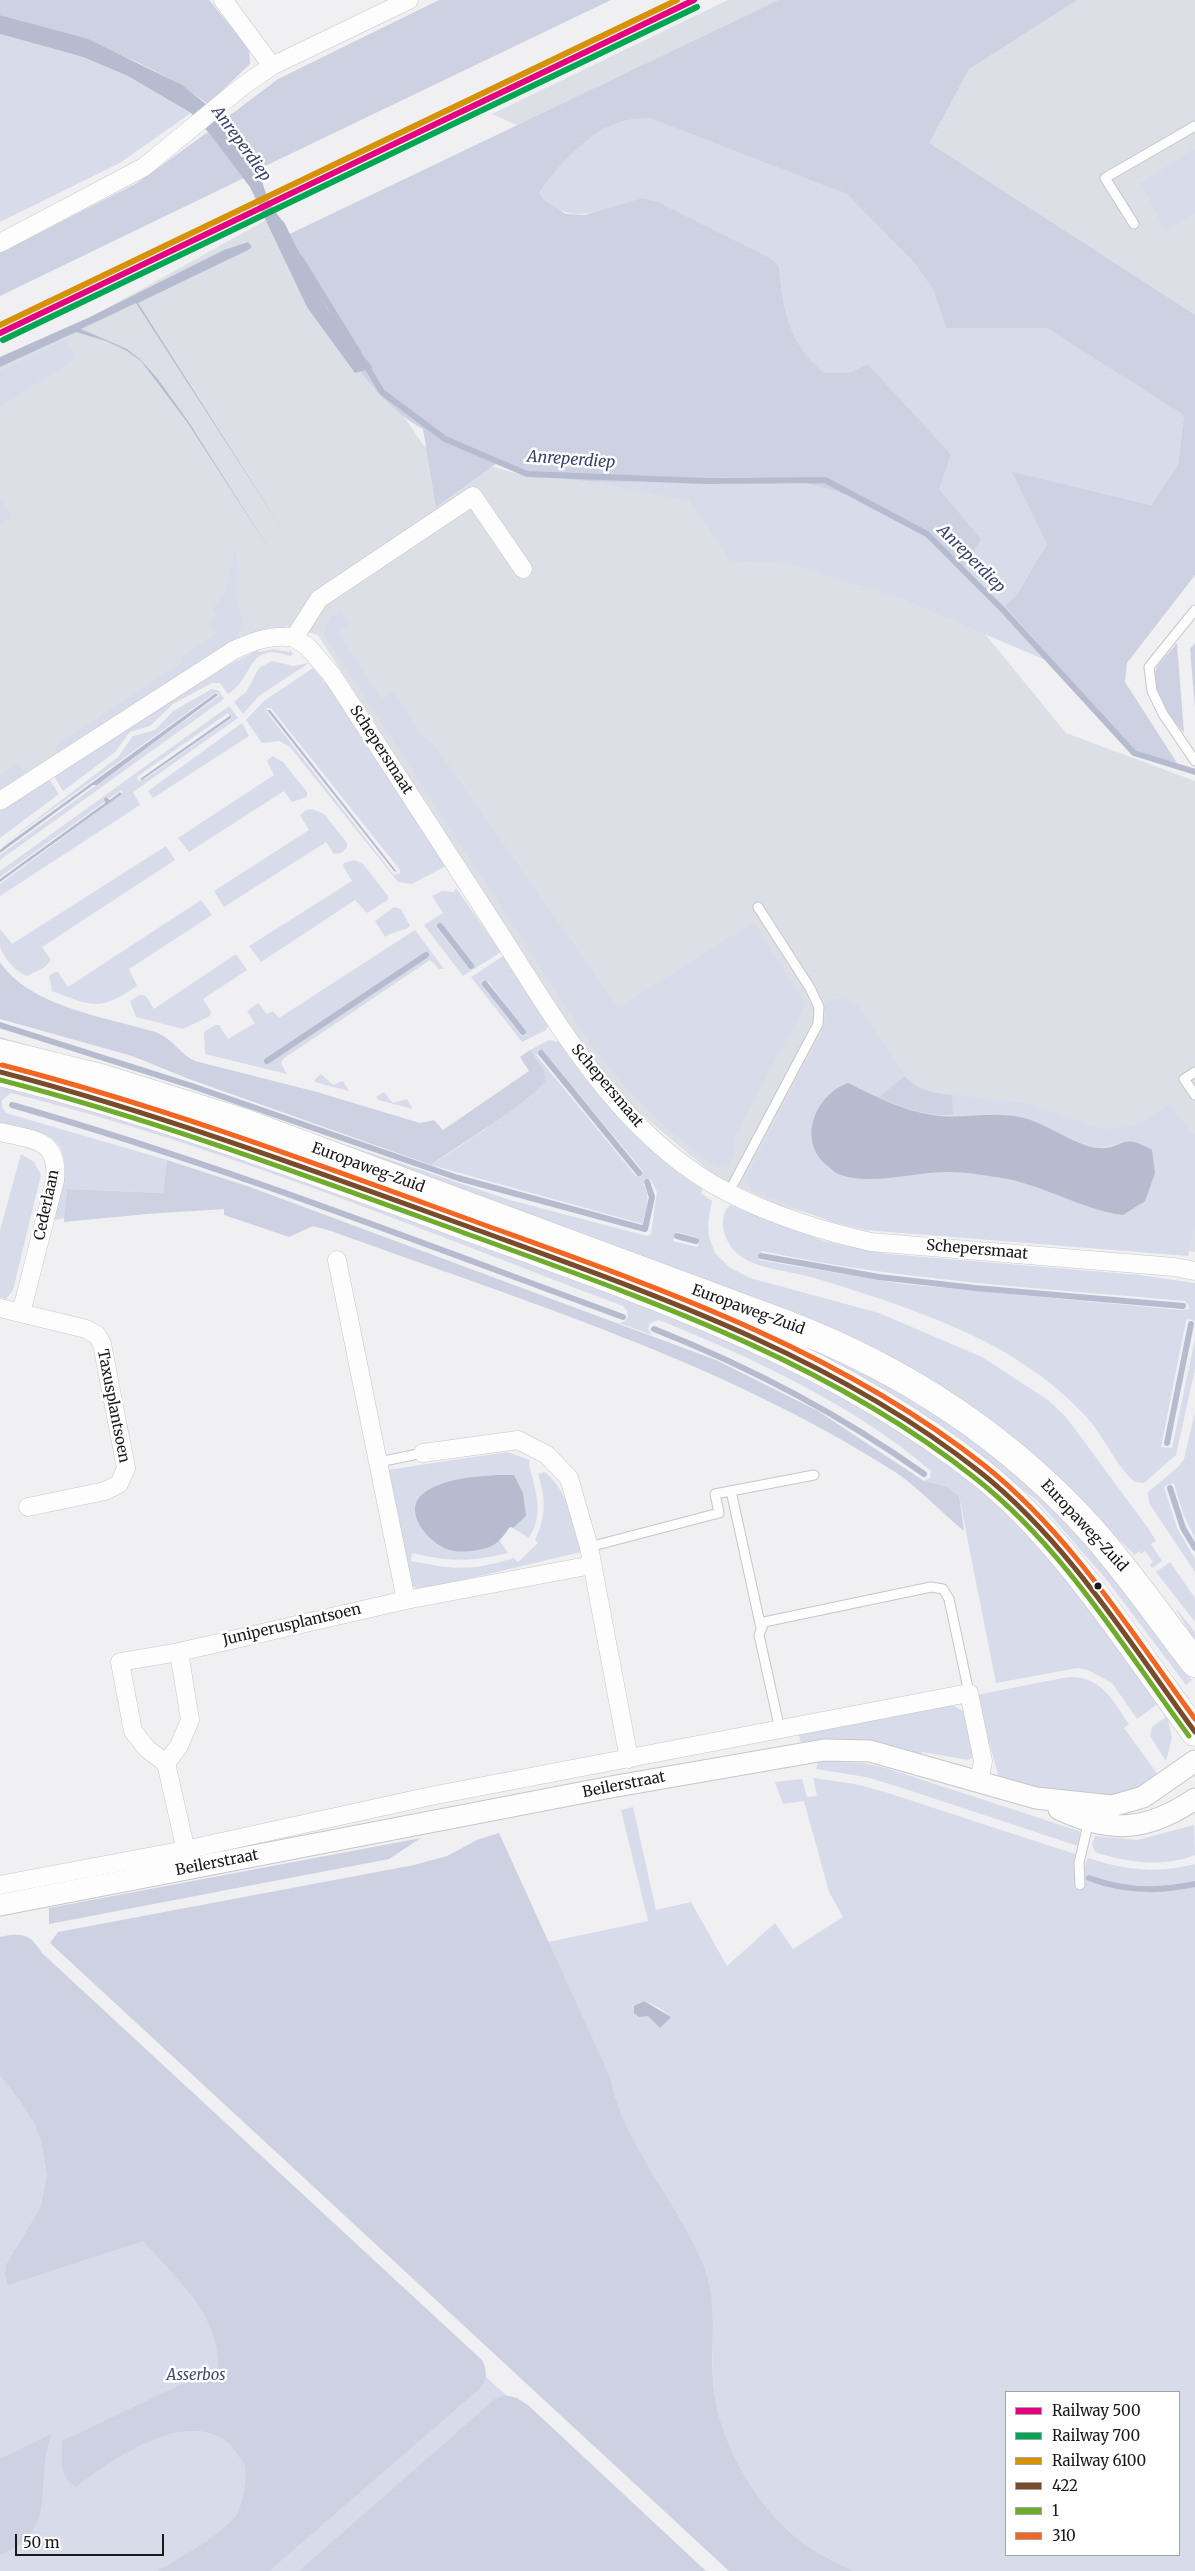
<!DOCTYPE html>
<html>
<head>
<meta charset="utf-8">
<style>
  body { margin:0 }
  #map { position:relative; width:1195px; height:2571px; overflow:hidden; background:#f0f0f2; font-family:Merriweather,serif }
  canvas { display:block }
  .legend { position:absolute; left:1005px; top:2391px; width:175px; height:165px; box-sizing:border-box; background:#fff; border:1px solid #a3a3a3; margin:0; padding:6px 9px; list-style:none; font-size:15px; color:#19191a }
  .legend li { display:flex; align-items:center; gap:10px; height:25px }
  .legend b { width:25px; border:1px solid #a3a3a3 }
  .scale { position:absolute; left:15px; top:2534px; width:149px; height:22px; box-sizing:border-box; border:2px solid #19191a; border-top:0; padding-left:6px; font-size:15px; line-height:18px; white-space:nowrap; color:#19191a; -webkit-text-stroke:4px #fff; paint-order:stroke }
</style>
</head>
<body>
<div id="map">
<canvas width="1195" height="2571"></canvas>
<ul class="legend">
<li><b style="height:6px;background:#e5007d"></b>Railway 500</li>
<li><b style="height:6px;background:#00a651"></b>Railway 700</li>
<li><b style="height:6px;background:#d69104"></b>Railway 6100</li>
<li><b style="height:6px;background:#7a4b2a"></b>422</li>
<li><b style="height:6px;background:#6fab2c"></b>1</li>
<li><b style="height:6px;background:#f26522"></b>310</li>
</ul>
<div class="scale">50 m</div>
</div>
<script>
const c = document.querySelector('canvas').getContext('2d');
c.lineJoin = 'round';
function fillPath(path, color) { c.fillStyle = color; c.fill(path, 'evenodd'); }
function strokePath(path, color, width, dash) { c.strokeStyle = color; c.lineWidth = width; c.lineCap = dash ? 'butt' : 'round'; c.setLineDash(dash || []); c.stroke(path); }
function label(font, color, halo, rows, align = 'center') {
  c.font = font + ' Merriweather,serif'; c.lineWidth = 5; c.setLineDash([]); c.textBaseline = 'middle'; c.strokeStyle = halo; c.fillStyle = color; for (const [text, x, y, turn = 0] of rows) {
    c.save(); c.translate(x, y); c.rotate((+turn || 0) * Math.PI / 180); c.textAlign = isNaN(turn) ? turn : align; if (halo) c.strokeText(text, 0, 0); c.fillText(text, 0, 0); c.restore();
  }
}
fillPath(new Path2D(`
  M728 0H1195V423L492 114Z
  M268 219 424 446 518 474 688 471 981 629 1066 733 1195 781V1252L1115 1237 827 1219 775 1204 713 1174 636 1110 605 1075 573 1031 318 635 287 626 225 663 0 804V364L57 336Z`), '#dddfe6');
fillPath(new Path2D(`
  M0 34 83 57 128 76 191 113 120 163 0 222Z
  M650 118 847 194 916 264 934 291 946 328H1047L1184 415 1178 465 1151 505 1013 473 1047 544 1017 594 1005 606 1057 665 903 599 786 563 731 561 690 501 582 480C635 484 688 477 741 477 823 476 904 511 964 566L938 489 951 454 868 364 848 373H823C789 344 783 310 779 266L642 198C605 209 568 230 539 193 560 164 590 128 627 120 634 118 642 119 650 118Z
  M1195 148V213L1165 231 1141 183Z
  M64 340 72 350 75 359 0 407V371Z
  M0 498 12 516 0 525Z
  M235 548 237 565 236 596 243 622 236 639 57 753 55 746 183 662 180 658 216 634 208 621 217 615 213 609 226 591Z
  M341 611 350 624 338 632 381 699 394 692 423 738 433 744 618 1008 754 922 805 1004 733 1140 735 1154 727 1167H717C663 1130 621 1086 583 1033L324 634 329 618Z
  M274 649 289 652 290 650 293 654 290 656C246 641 255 677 228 694L220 683H212L173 704 150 726 130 732 115 752 63 791 54 776 213 673 258 650 259 652Z
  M272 661 293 666 309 663 259 696 243 714 234 702 246 692 259 668Z
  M313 668 332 691 446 866 412 884 398 882 290 747 279 741 262 743 246 720 264 701ZM267 708H271L400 870V873L394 875 266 711Z
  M212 689 219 691 224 699 0 860V855L220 695 216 692 0 847 118 757 133 736 155 730 173 711Z
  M229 706 238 718 133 792 140 805 0 896V884L123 793 121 790 110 798H106L103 803 0 877V871ZM228 713 232 718 145 779 139 781 137 779 138 776Z
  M242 723 249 736 153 798 148 791Z
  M272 756 283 762 307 792V797L292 802 284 791 189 852 178 838 274 775 267 761Z
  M18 764 26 775 0 792V775Z
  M49 779 59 794 0 838V810Z
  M312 809 324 814 347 843V848L341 853 334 854 326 842 224 907 214 891 309 830 300 815 306 810Z
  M166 846 175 860 42 947 51 960 45 967 27 976C17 973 2 956 0 946 0 941 0 934 0 929L12 944Z
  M354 860 363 864 388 896V900L367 913 355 900 261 962 249 946 352 881 343 866 344 863Z
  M456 888 501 952 463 976 424 925 443 913 432 896 442 891 454 892ZM441 924 473 964 471 967H468L437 928Z
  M201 900 212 915 129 969 137 986C100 1011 94 1007 52 991L49 976 55 972H58L68 987Z
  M394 907 401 909 410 926C403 932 394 931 385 937L375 921Z
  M415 930 444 969H439L430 960 283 1059 281 1063 287 1074 205 1054 204 1032 215 1025H219L228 1039 255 1023 247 1011 258 1003 267 1014 273 1011 279 1018Z
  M236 954 247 970 203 999 211 1012 210 1016 183 1029 136 1017 130 1001 140 995 146 996 154 1009Z
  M503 956 548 1026 546 1030 522 1042 471 977ZM483 982H489L526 1034 522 1036 482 985Z
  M845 999 859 1006 905 1076 879 1097 848 1083 861 1179 950 1172 999 1177 1041 1188 1130 1140 1098 1148 1005 1114 953 1115 952 1095 1026 1103 1103 1129 1126 1127 1143 1122 1169 1104 1195 1137V1220L1188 1256 865 1230 835 1223 751 1190 747 1180 749 1172 823 1030 826 1014 824 1000Z
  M0 1037 177 1088 510 1200 647 1236 651 1234 657 1192 650 1179 643 1184C652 1196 645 1210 643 1224L431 1165 483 1131 528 1098 544 1070 530 1050 549 1040 559 1042C598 1099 645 1150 703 1188L701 1193 712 1201 708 1223 709 1237 715 1253 729 1267 750 1278 879 1313 982 1357 1048 1400 1066 1417 1148 1528 1156 1541 1151 1544 1162 1561 1152 1568 1150 1565 1153 1562 1145 1551 1141 1554 1139 1551 1135 1555 1079 1501 929 1382 0 1043ZM540 1051H543L643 1171 636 1176 536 1055ZM676 1232 697 1237 699 1244 697 1247 673 1241Z
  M321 1074 333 1085 343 1081 349 1091 315 1082V1079Z
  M55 1076 830 1352 953 1421 1061 1512 1154 1626 1192 1680 1186 1685 1106 1579 1038 1501 971 1451 896 1404Z
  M0 1078 278 1162 831 1381 993 1498 1060 1568 1159 1703 1137 1719 1112 1683 1088 1670 1078 1668 996 1683 959 1496 946 1486 924 1481 930 1478 931 1471C858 1407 749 1356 659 1320L650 1323 648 1329 652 1335 619 1323 625 1321 628 1316 627 1311 623 1306C421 1230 220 1145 11 1093L2 1100V1107L6 1113 167 1160 163 1193 67 1189 65 1218 54 1220C61 1192 79 1147 42 1133 29 1129 14 1127 0 1124Z
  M384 1092 393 1103 407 1099 413 1109 378 1100 376 1097Z
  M21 1154 34 1162 41 1175 13 1290 6 1299 0 1297V1230Z
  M730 1205 824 1241 889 1254 1140 1275 1195 1283V1321L1188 1319 1186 1321 1161 1447 1172 1448 1195 1339V1369L1176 1455 1144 1483 1135 1482C1118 1469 1105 1439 1090 1421 1050 1375 996 1344 940 1321 898 1304 855 1290 811 1277 789 1271 757 1269 739 1255 725 1245 716 1218 730 1205ZM762 1251C901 1281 1044 1288 1185 1301L1189 1306V1309L1181 1310 903 1284 759 1260Z
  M1195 1412V1539L1183 1513 1174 1484 1173 1483 1164 1487 1177 1528 1195 1559V1572L1149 1503 1148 1492 1178 1467 1184 1459Z
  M507 1452 530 1460C528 1467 531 1472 533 1479 538 1503 542 1515 529 1538L513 1528 524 1516 523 1493 495 1544 499 1540 508 1553C471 1562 449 1562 412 1553L411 1561C456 1570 470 1571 514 1558L518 1562 538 1543 535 1540C546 1516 546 1500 538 1474L545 1472C568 1492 575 1523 581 1552L421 1590 410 1585 387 1470Z
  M1170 1562 1195 1598V1622L1156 1572Z
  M1174 1606 1195 1632V1641Z
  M1068 1677C1101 1675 1113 1701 1129 1724L1124 1728 1159 1776 1138 1791 1083 1804 999 1778 976 1695Z
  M951 1704 966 1713 974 1757 968 1760 922 1752 921 1754C880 1744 843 1736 801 1742L798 1733Z
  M1167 1716 1172 1738 1166 1761 1150 1736 1152 1727Z
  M818 1761 864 1763 886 1768 1079 1831 1081 1838 1078 1846 896 1786 866 1777 816 1769Z
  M813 1778 855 1784 885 1792 1075 1854 1074 1875 1084 1881V1867L1088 1858C1125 1870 1157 1874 1195 1864V2571H854C835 2561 814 2553 798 2539 753 2502 716 2439 713 2380 712 2342 717 2299 702 2264 677 2204 622 2141 611 2079L548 1942 648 1921 621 1810 633 1807 656 1910 691 1902 727 1966 775 1923 793 1949 843 1917 829 1892 804 1801 783 1804 775 1782 802 1779 807 1797 817 1796ZM644 2001 658 2007 671 2017 652 2019 638 2003ZM1006 2392H1179V2555H1006Z
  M1194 1825 1195 1855C1163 1868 1126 1862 1095 1852L1092 1844 1095 1836 1137 1840Z
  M20 1950 698 2571H0V1953Z`), '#d8dbea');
fillPath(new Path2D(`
  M0 0H209L249 49 250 64 208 104C148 59 73 35 0 15Z
  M439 0H611L261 168 225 119 278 79Z
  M779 0H1077L969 69 929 143 1195 315V575L1127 663 1125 682 1177 763 1134 753 1005 606 1017 594 1047 544 1012 472 1151 505 1178 465 1184 415 1047 328H946L934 291 916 264 847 194 650 118C642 119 634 118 627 120 590 128 560 164 539 193L546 201 566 214 585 215 642 198 657 202 768 257 779 266C783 310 789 344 824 373H848L868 364 951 454 939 489 981 539 964 567C905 511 823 476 741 477 660 478 575 493 497 463L436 507 423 429C359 394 316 300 279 239Z
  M208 132 244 178 0 296V253L137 183Z
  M1177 643 1184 733C1171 717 1146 690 1157 667 1162 659 1171 651 1177 643Z
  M1195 643V707L1190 649Z
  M0 962C30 1007 106 1017 155 1032 171 1037 180 1054 195 1061L317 1092 420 1123 434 1120 443 1130 529 1071 520 1057 530 1050 544 1070 545 1082C511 1116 470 1137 431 1165L189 1079 132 1056 0 1019Z
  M905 1076C918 1091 933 1093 952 1095L953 1115C926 1116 903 1108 879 1097Z
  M167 1160 250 1187 716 1360 818 1411 924 1481 946 1486 959 1496 964 1531C941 1512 919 1488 895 1472 724 1362 521 1300 331 1231L313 1226 289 1237 224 1215V1209L147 1214 64 1222 67 1189 163 1193Z
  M499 1833 611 2079C622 2141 678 2204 703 2264 718 2302 711 2340 713 2380 716 2438 754 2503 798 2539 814 2553 835 2561 854 2571H729L50 1943 58 1932 414 1865 447 1856 477 1840Z
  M421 1838 389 1859 49 1924V1908Z
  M10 1935C28 1933 33 1939 42 1953L483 2361C487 2373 488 2380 478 2390L269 2571H157C177 2560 221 2535 235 2517 242 2508 250 2473 243 2462 237 2454 230 2442 220 2437 175 2414 111 2461 76 2487 59 2478 62 2459 62 2441L218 2367C220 2315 175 2277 143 2241L8 2285 5 2275 6 2265 41 2207 47 2175 41 2139 33 2121 21 2102 0 2075V1937Z
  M505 2395 517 2398 528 2405 706 2571H299L495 2399Z
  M52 2434C32 2479 63 2530 0 2555V2459Z`), '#ced1e2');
fillPath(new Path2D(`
  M0 15 88 39 182 85 225 119 261 168C259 183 273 212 284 222L327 309 373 368 355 373 307 307 250 187 208 132 191 113 128 76 83 57 0 34Z
  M248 242 252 247 248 250 138 303 287 537 136 303 81 329 127 349 141 360 157 378 188 421 273 555 187 422 141 361 127 351 106 341 76 332 0 367V357L90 317 224 250Z
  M216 693 218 695 97 785H93L0 853V850L6 845Z
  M267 710H270L397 872 394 871Z
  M231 715V718L142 780 140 779Z
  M120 792 122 794 0 882V879L105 803 104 799 106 797 110 800Z
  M848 1083C875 1096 903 1111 933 1115 963 1120 994 1110 1024 1118 1047 1124 1076 1146 1098 1148 1125 1150 1119 1131 1152 1150L1155 1173 1145 1201 1123 1215C1079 1209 1041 1183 996 1177 981 1175 966 1172 951 1172 917 1171 873 1186 841 1175 837 1174 832 1170 829 1167 796 1143 814 1095 848 1083Z
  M498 1475H514L523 1493 526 1516 513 1528 510 1527C506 1532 501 1540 495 1544 485 1550 465 1553 454 1551 432 1548 399 1511 424 1493 444 1478 474 1477 498 1475Z
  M644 2001 671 2017 660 2028 648 2016 639 2017 634 2013V2006Z`), '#b7bbd0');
strokePath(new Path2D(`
  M300 258 358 352
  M364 362 382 392 445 439 527 474 705 481 825 480 927 534 1002 609 1134 753 1195 772
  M440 926 471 966
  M485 984 523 1032
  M0 1025 192 1086 458 1178 645 1229 652 1197 647 1182
  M541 1053 639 1173
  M267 1061 426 955
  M12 1105C220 1164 421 1243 623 1317
  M677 1236 696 1241
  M761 1256 879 1277 975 1288 1183 1306
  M654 1329C750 1367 840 1414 924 1474
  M1167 1443 1191 1324
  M1170 1488 1183 1528 1195 1548
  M1089 1878C1123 1891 1159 1892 1195 1884`), '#b7bbd0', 6);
const service = new Path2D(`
  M1134 224 1105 178 1195 126
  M1195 610 1149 667 1152 691 1163 714 1195 761
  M1195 1072 1184 1079 1195 1095
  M729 1192 818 1024 819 1007 810 988 758 907
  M379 1462 423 1453
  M731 1491 761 1628
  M589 1547 719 1513 715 1494 814 1475
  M780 1730 759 1635 764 1622 931 1587 943 1589 949 1599 969 1693
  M1080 1885 1079 1863 1089 1820`);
const minor = new Path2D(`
  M223 0 272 66
  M0 243 144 167 244 85 272 66 409 0
  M294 638 307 646 332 675C385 757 438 838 491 920 556 1020 619 1137 729 1193 774 1216 822 1231 871 1242L1174 1267 1195 1271
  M0 801 234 650C254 641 272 634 294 638L319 599 473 496 523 569
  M0 1132C33 1140 59 1138 55 1180L21 1313
  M337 1260 406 1600
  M0 1308 86 1329 97 1335 102 1344 126 1468 119 1484 105 1491 28 1507
  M423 1453 518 1440 547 1455 569 1478 589 1547 629 1759
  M179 1652 190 1720 179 1746 166 1763 188 1860
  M166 1763 147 1749 133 1731 120 1662 179 1652 406 1600 592 1565
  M0 1885 185 1850 431 1796 969 1693 983 1761 979 1783`);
const tertiary = new Path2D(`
  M1059 1809C1112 1834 1147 1831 1195 1799
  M0 1905 611 1787 824 1750 870 1751 1036 1798 1112 1806 1143 1797 1195 1761`);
const primary = new Path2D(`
  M0 1053 101 1078 242 1122 786 1324C903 1369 1008 1437 1093 1532 1129 1573 1161 1619 1195 1663
  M0 1072C156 1110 304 1167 455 1222 640 1290 823 1349 980 1472 1065 1539 1131 1647 1195 1732`);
strokePath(service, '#c7c7c9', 11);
strokePath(minor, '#c7c7c9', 19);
strokePath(tertiary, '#c7c7c9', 23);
strokePath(primary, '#c7c7c9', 29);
strokePath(service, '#fdfdfd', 9);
strokePath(minor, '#fdfdfd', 18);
strokePath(tertiary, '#fdfdfd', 21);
strokePath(primary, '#fdfdfd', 28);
strokePath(new Path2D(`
  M0 1072C157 1113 309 1169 461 1224 641 1290 829 1352 980 1472 1068 1542 1129 1642 1195 1732`), '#7a4b2a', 5);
strokePath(new Path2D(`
  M0 1080C156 1120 307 1176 459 1231 637 1296 824 1358 975 1478 1063 1547 1123 1647 1189 1736`), '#6fab2c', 5);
strokePath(new Path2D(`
  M2 1065C161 1106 314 1163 468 1219 647 1284 834 1346 985 1466 1071 1535 1131 1632 1195 1719`), '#f26522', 5);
strokePath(new Path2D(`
  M0 333 694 0`), '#e5007d', 6);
strokePath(new Path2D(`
  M3 340 697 7`), '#00a651', 6);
strokePath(new Path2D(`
  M0 325 677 0`), '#d69104', 6);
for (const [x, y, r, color] of [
  [1098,1586,4.5,"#19191a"]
]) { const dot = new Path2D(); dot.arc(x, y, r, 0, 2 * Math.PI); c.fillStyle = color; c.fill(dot); strokePath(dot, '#fff', 2); }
label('15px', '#19191a', '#fff', [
  ["Schepersmaat",381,750,57],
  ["Schepersmaat",607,1086,50],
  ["Europaweg-Zuid",368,1168,20],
  ["Cederlaan",47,1205,-78],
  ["Schepersmaat",977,1250,5],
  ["Europaweg-Zuid",748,1310,20],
  ["Taxusplantsoen",113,1406,79],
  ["Europaweg-Zuid",1084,1526,47],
  ["Juniperusplantsoen",292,1625,-13],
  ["Beilerstraat",624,1785,-11],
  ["Beilerstraat",217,1863,-11]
]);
label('italic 15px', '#434873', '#fff', [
  ["Asserbos",196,2376]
]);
label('italic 16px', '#3c416c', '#fff', [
  ["Anreperdiep",241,144,54],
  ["Anreperdiep",571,460,4],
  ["Anreperdiep",971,559,45]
]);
</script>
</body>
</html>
